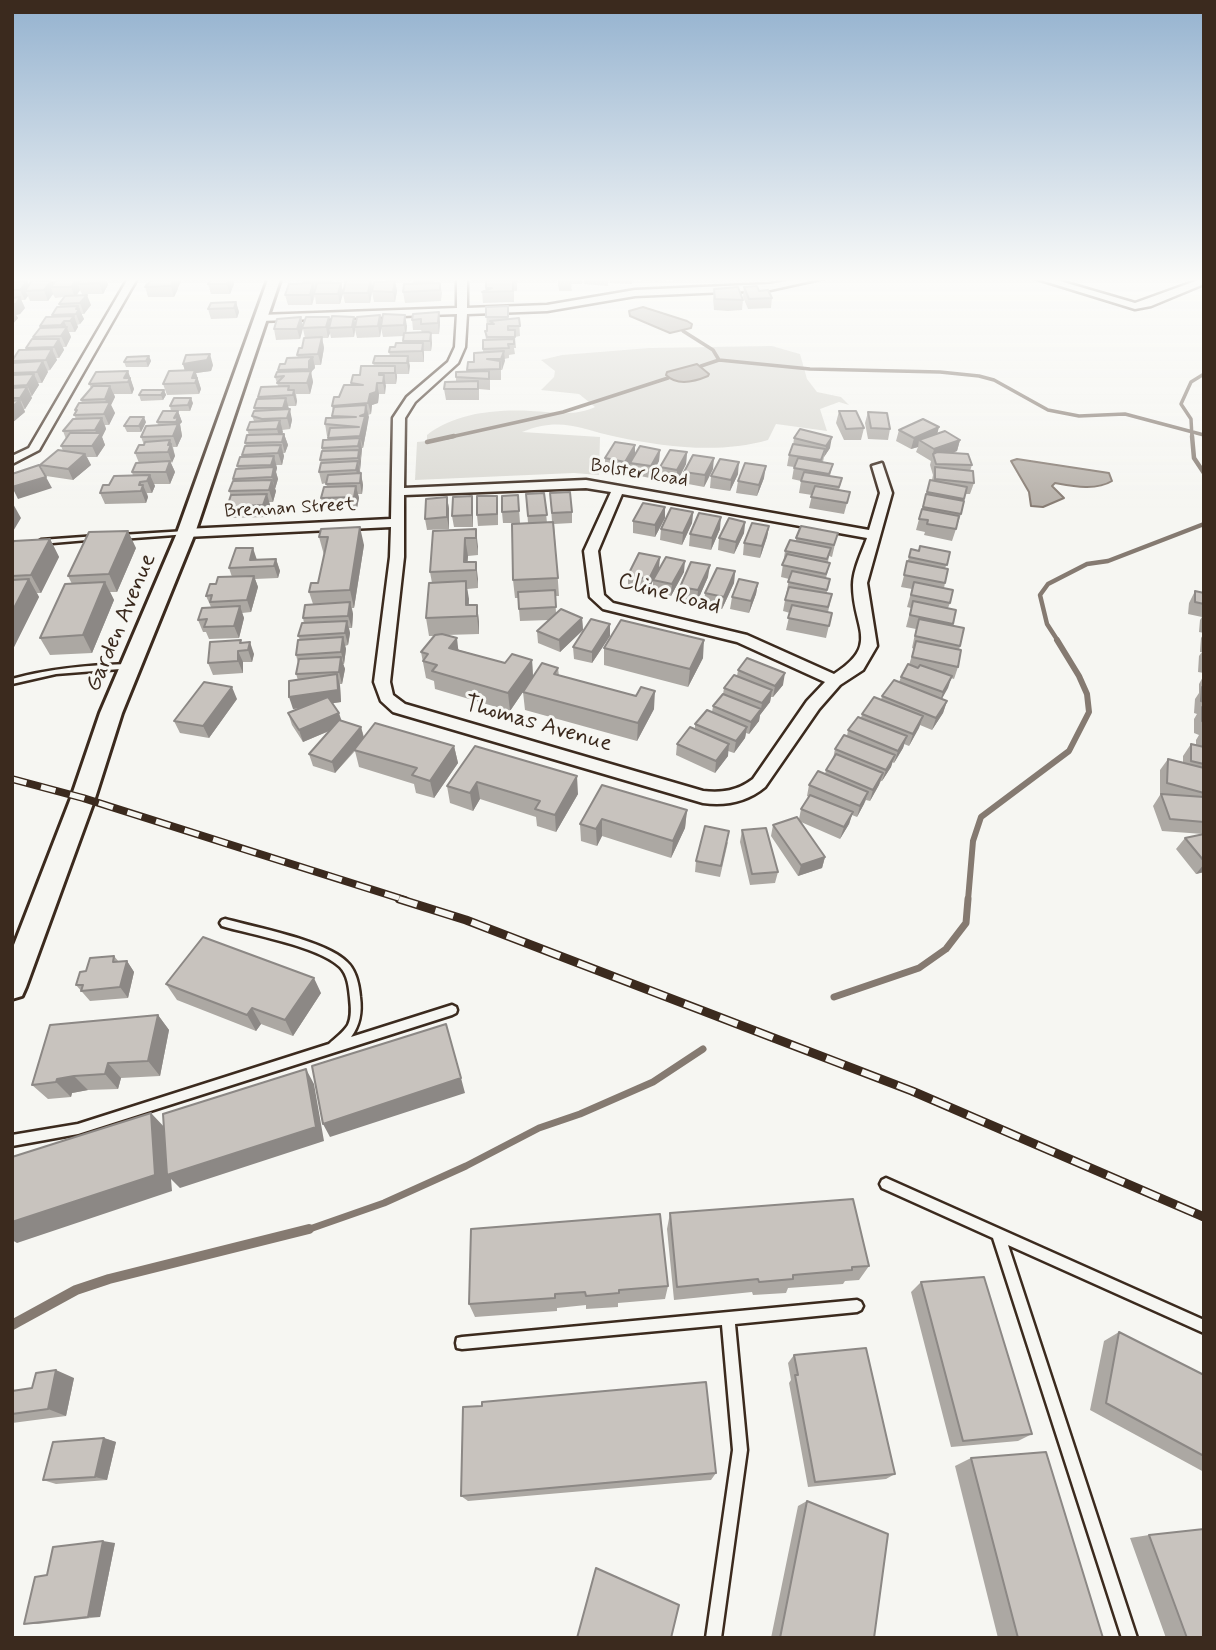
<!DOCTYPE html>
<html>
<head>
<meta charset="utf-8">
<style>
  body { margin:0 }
  #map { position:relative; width:1216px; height:1650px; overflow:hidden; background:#f6f6f2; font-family:Mynerve,sans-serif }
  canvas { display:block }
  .frame { position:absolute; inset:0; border:14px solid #3b2a1e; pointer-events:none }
</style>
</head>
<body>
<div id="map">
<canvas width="1216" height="1650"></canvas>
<div class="frame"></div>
</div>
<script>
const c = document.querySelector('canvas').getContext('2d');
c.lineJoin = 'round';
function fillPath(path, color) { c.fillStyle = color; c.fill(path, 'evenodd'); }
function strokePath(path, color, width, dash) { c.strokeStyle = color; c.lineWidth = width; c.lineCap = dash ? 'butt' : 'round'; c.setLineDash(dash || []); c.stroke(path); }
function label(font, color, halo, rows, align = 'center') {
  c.font = font + ' Mynerve,sans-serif'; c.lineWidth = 6; c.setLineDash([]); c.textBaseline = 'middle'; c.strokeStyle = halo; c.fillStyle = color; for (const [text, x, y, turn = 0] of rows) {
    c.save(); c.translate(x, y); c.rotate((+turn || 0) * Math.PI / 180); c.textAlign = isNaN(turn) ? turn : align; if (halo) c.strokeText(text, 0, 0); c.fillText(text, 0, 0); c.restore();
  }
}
fillPath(new Path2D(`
  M772 346 800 354 807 379 817 392 841 397 849 405 839 402 820 409 827 431 776 424 768 440C720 454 665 447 617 437 580 429 560 416 522 432L600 437 599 475 574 473 415 480 417 442 427 441V435C455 413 496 409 531 411 555 412 573 417 595 407L579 394 541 390 554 377 555 371 541 360 562 355 649 348Z`), '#dad9d3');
const water = new Path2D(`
  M643 307 687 321 692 324 691 328 670 333 630 316 629 311Z
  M697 364 709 374 708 376C694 382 677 386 666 375L667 372Z
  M1017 459 1109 473 1112 481C1096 491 1072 486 1055 483L1052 486 1064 498 1043 507 1031 506 1029 492 1011 461Z`);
fillPath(water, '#b6b0a9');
strokePath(water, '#857a71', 2);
strokePath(new Path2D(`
  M683 331 713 350 719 360
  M701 366 719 360 810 369 940 372 979 376 994 380 1048 410 1079 416 1125 414 1204 435
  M446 438 563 412 668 378
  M1192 438 1191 419 1181 404 1191 382 1204 374`), '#857a71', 3.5);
strokePath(new Path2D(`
  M1192 436 1194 458 1204 473
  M427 442 454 436
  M1058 641 1047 624 1040 595 1048 584 1087 564 1108 561 1204 524`), '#857a71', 4.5);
strokePath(new Path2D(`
  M968 900 973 841 981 817 1069 751 1089 712 1087 694 1079 676 1057 640`), '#857a71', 6);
strokePath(new Path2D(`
  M834 997 919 968 946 949 966 923 968 899
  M304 1231 384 1203 466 1166 539 1128 580 1114 653 1082 703 1049`), '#857a71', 7);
strokePath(new Path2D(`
  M12 1325 76 1290 109 1279 309 1229`), '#857a71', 10);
const lane = new Path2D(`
  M186 531 189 533 188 534 121 539 118 537 121 535Z
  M97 536 100 538 99 539 41 544 38 542 41 540Z
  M130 664H133L134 666 133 668 56 674 12 684V679C51 668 90 665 130 664Z
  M225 919C254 927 327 941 347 962 356 970 359 985 360 997 362 1012 360 1025 351 1037L452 1005 456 1007 457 1010 456 1013 452 1015 78 1134 12 1146V1135L78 1124 329 1044C335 1038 343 1033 348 1025 352 1017 351 1007 350 998 349 988 348 975 340 967 318 946 252 935 222 926L220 923 222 920Z
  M886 1178 1204 1320V1333L1008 1245 1137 1638H1122L993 1238 882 1188 880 1184 882 1180Z
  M857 1300 861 1302 863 1306 861 1310 857 1312 735 1324 747 1450 721 1638H706L733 1450 722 1325 462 1349 457 1348 456 1343 457 1338 462 1337Z`);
const street = new Path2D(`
  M53 277H86L12 287V281Z
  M129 277H138L39 450 12 464V456L29 448Z
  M457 277H467V308L547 305 635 290 770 284 809 277H829L770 290 635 296 547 311 467 314 465 347 458 363 415 402 405 418 404 488 586 480 869 530 880 493 872 466 882 463 892 493 867 583 877 646 863 670 840 685 819 709 765 787C747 802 726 806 703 803L393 712 381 701 374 682 390 557 391 527 186 537 180 533 186 529 391 519 393 418 407 397 448 362 455 347 457 314 260 321 255 318 260 315 457 308ZM586 488 611 492 584 551 590 597 603 609 737 642 825 682 807 701 753 779C737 791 722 793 703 791L405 704 393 695 390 682 404 557V495ZM622 494 867 538C862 552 853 570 853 585 853 629 881 644 834 674L747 635 613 603 604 595 598 551Z
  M1031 277H1046L1135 303 1204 278V284L1151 306 1135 309Z`);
const secondary = new Path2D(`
  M269 277H281L195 533 122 713 95 798 26 987 22 996 12 999V950L71 798 100 713 177 533Z`);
strokePath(lane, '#3b2a1e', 5);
strokePath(street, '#3b2a1e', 5);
strokePath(secondary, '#3b2a1e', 6);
fillPath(lane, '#f6f6f2');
fillPath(street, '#f6f6f2');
fillPath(secondary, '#f6f6f2');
const railFar1 = new Path2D(`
  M12 779 83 798 405 900`);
const rail = new Path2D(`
  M399 899 466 920 912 1091 1204 1217`);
strokePath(railFar1, '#3b2a1e', 8);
strokePath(rail, '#3b2a1e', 9);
strokePath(railFar1, '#f6f6f2', 5, [15]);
strokePath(rail, '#f6f6f2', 6, [19]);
fillPath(new Path2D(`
  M83 277H105L108 285 103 294H82L80 290 77 295 91 305 84 314H81L84 319 80 324 77 325 78 327 75 332H69L71 337 66 347H63L64 350 59 358H56L57 360 50 370 47 371 48 372 42 383H38L39 385 32 396H31L32 398 25 409H24L25 412 12 423V360L27 350 26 348 34 339 33 337 40 328V326L52 317V315L60 307 59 304 64 297 55 298 53 294 48 301H30L28 296 25 300H21L25 308 20 314 16 315 18 318 12 325V282L29 286 53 285 80 281Z
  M152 277H181L182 279 174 297H148L145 287 153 279Z
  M301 277H334L332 283H341L343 291 395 281 397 291 395 302H374L372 292 370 303H345L343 294 340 304H316L315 296 312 305H288L285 295 306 284 303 283Z
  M412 277H436L434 283H440L442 293 441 301 405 303 403 292 413 284Z
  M487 277H517V291H514V302L483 303 482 292 486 290Z
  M557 277H582V284H571L572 291H559Z
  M583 277H608V286L584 284Z
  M609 277H632V284L610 283Z
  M633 277H657V282L634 280Z
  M659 277H682V281L660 280Z
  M684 277H708V280H696L684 279Z
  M710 277H732V279H710Z
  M734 277H756L735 279Z
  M208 284H234L230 294H211Z
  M744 287 772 298 771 308 748 309 743 297Z
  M714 289 743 300 742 310 728 311 714 310 713 299Z
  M236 302 239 312 237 318 211 319 208 309Z
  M508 306V319L519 318 520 336 515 337 516 348H514L515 354 509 355V358L504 359 502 370H501V380H490V390L479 389V400H446L444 389 456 381V377L467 371 468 362H474L483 352V340H486L485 331H487L486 307Z
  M413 314 440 322 439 334H431L432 343 431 351H424V362H409V374H397L396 384H385V394H379L378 403 372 405 371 414 368 415 367 427 363 448H362L361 461 360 470 363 485 362 494H358L359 498 357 508 324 510 321 498 327 487 326 483 322 484 319 472 321 463 320 460 322 451V448L329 439V436H327L325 424 333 418V411L332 406 339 397 352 385 351 383 360 375 374 366 373 363 390 356 389 352 403 343 404 336 383 337 381 328 380 337 357 338 355 330 354 337 331 338 330 333 328 338H322L324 348 321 365H315V368L311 372 313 382 310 394H296L297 401 296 406H288L292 420 290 429 282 430V434H284L288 445 285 453H283L284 456 282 465H276L277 468 276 472 278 479 275 489 276 491 273 502H269L270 505 267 517 231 518 227 507 231 496 229 491 238 469 237 466 243 457 242 455 246 446 245 443 249 435 247 430 254 421 252 416 255 411 254 408 258 399V397L278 386 275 377 279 372 278 370 285 364 298 358 297 355 302 348 305 338 303 329 300 339 276 340 274 329 301 317 303 326 329 317 330 323 355 324 380 315 382 323 407 326 406 333 422 332 421 330H413L412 320Z
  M149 356 151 361 148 367H126L124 362Z
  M183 364 213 365 211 371 196 373 201 389 199 394 167 395 163 384 185 371Z
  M128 371 134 389 132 394H114L115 397 111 405 115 413 109 425H105L106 429 102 437 105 445 97 457H87L91 465 73 480 46 476 40 465 63 451 61 446 66 439 63 431 76 419 74 415 76 412 75 410 82 403 81 400 91 388 89 384Z
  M164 390 166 395 163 400 141 401 139 395Z
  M193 403 190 411H178L182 422 180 424 182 436 177 447H173L175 456 171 463 175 472 170 484H154L155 486 152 493H147L148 497 146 503 105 504 100 493 109 485 133 476 132 472 139 463 135 453 144 445 141 437 158 425 157 422 171 411 170 406Z
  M839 411 864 428 861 440H844L836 423Z
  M868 412 890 429 888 440 868 439 865 423Z
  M146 422 141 432H127L124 426Z
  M800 429 830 448 824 457 823 462 833 464 830 476 842 478 839 490 850 492 844 514 809 508 812 495 799 493 801 481 792 479 794 467 787 466 789 455 793 446 794 438Z
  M899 430 937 434 960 440 957 451 952 453 972 465 970 471 974 483 970 494H965L961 514 952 541 924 535 925 532 916 530 930 480H932L933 475 930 465 931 461 916 452 918 447 911 449 896 441Z
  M635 445V455L660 450 659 461 650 478 630 474V464L625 473 605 470V458Z
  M687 452 686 464 677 482 659 479 660 467Z
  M713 469 704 487 683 483 684 472Z
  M738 474 730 491 710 488 711 476Z
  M764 478 757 496 736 493 738 481Z
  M544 493 547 523 552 522 550 493 572 512V523L554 524 559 596H555L556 613 582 618 583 630 560 652 538 643 537 631 549 620 520 621 518 598H515L513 580 528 523 526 494Z
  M518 495 520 523H503L502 512Z
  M447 497 449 509V529L427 530 425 519Z
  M498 507V525L478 526 477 515Z
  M665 507V518L655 537 633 533V521Z
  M473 508V527H454L452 516Z
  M693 512 692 523 682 545 660 540 661 529Z
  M745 522 744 533 734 554 718 550 719 538Z
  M769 526 767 537 760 558 743 555 744 543Z
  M321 529 364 545 354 608H352L353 614 352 628H349L350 633 348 645 345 646 346 649 344 664H343L345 669 342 684H340L341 702 333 703 341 720 361 727 364 737 454 746 458 763 434 798 416 793 414 784 359 767 355 751 335 773 313 766 309 754 329 731 303 742 292 725 288 713 302 708 293 709 298 680 296 674 298 663 296 655 300 640 298 636 304 623 303 618 313 604 309 592 318 583 324 555 319 537Z
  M476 529 478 555 468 556 467 562H476L478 588 467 589 469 605H477L479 622V634L447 635 459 650 505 663 532 660 533 677 558 668 559 676 654 709 637 741 525 710 523 692 510 711 435 689 434 681 426 678 421 652 435 636H429L426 618 432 583 430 572Z
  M720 529 711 550 689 546 690 534Z
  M796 538 835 544 832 557 829 556 828 562 830 563 826 578 827 593 832 594 828 612 832 613 826 638 786 630 790 613 783 611 789 579 781 577 785 551 796 541Z
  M50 539 59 557 41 593H37L39 597 12 651V544Z
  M136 548 117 592H110L114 600 92 653 50 655 40 638 72 584 68 576Z
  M911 549 919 551 950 552 945 569V583L944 588 950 603 948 608 956 610 952 626 960 646 959 650 958 667 954 679 951 678 942 699 947 701 943 713 932 730 920 725 909 746 904 744 903 748 894 763 892 762 891 767 882 781H881L870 801 866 800 857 817 852 815 849 824 840 839 801 822 825 857 822 868 798 876 771 836 773 825 799 819 801 809 809 797 807 796 809 785 825 774 826 770 833 759 835 749 847 736 848 730 861 718 862 714 881 700 882 696 899 682 901 677 909 665 914 649 912 648 916 629 906 627 911 608 907 607 912 589 901 587Z
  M276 559 280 571 278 578 255 579 258 587 251 612 242 613 244 618 239 638 209 639 206 632H203L198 620 211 607 206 596 216 584 232 577 229 568 257 560Z
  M659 569 653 580 684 572 671 596 653 592V580L648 591 628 587V575Z
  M735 571 734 583 722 609 704 605 705 593Z
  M708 577 697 602 679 598 680 587Z
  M758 583 756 594 749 613 730 609 732 597Z
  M1204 587V673L1198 672 1199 656 1202 652H1200L1201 638 1204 633 1199 632 1200 620 1202 617 1188 614 1189 603 1195 591 1202 593Z
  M610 636 592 663 574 659 573 647Z
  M210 642 242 643 254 654 252 662H243V673L213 675 208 663Z
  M604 648 703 658 688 687 604 665Z
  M738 670 783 685 773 697H771L770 702 760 715 759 721 749 734 746 733 745 738 734 753 728 751V756L715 773 676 755 677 744 695 729V724L712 712 713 706 723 694 724 688 737 676Z
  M1204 675V872L1196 874 1176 849 1185 838 1203 834 1162 831 1153 806 1160 795V770L1168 759 1183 762V756L1191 744 1196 745V740L1199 735 1194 733V719L1197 714 1194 713 1195 699 1199 693V684Z
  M237 699 209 738 180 733 174 721Z
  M475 746 578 794 556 832 537 826 536 817 480 799 473 811 450 803 447 786Z
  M602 785 687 810 685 828 671 858 602 836 597 846 581 841 580 824Z
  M742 830 778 872 775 883 750 885 740 842Z
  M728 842 720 877 695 872 696 861Z
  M114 956 119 962 127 961 134 972 128 998 90 1001 76 985 86 971Z
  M166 984 321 993 293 1036 261 1024 256 1031 177 1000Z
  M158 1015 169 1030 160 1076 121 1078 118 1089 88 1090 72 1093 71 1097 48 1099 32 1085Z
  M670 1213 869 1266 859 1280 845 1281 843 1284 788 1288 786 1293 753 1295 752 1292 674 1300 667 1229Z
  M471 1229 668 1286 665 1299 618 1303V1307L586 1309V1305L557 1308V1311L475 1317 469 1304Z
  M921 1282 1032 1434 1018 1441 951 1447 911 1292Z
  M1119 1332 1204 1375V1472L1090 1410 1104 1341Z
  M794 1355 895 1474 886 1479 808 1487 789 1383 791 1380 788 1363Z
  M74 1378 66 1416 12 1423V1391L32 1388Z
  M104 1438 116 1442 107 1480 56 1484 43 1480Z
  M971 1458 1103 1638H998L955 1466Z
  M716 1473 711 1480 468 1501 461 1496Z
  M807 1501 874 1638H771L798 1506Z
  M1149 1535 1204 1638H1166L1130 1538Z
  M115 1543 100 1617 38 1624H24L47 1575Z`), '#aca8a3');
fillPath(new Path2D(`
  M78 277 81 284H78L80 290 75 297 71 287Z
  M103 277H105L108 285 103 294 99 283Z
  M175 277H181L182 279 178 287Z
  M230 277H233L234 284 230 294 227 284Z
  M371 277 373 286 370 303 368 293Z
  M432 277H436L433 285Z
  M175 279 178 289 174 297 171 286Z
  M27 281 31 291H25L28 296 25 300 20 290Z
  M51 281 54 287H51L53 294 48 301 44 290Z
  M395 281 397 291 395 302 393 292Z
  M313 283 315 294H314L312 305 310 295Z
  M341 283 343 293 340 304 338 294Z
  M87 295 91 305 84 314 80 303Z
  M20 297 25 308 20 314 16 315 18 318 12 325V304Z
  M236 302 239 312 237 318 234 308Z
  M78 306 84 319 80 324 76 314V309Z
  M439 312 440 322 439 334 438 323Z
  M380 315 382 325 380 337 378 326Z
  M405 315 407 326 406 336 404 325Z
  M74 316 78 327 75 332 70 321Z
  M301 317 303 327 300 339 297 329Z
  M329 317 331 328H329L330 333 328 338 326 327Z
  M354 317 356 327H355V330L354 337 352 327Z
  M64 321 71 337 66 347 61 336 64 332 61 325Z
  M431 333 432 343 431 351 430 341Z
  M322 337 324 348 321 365 318 354Z
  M59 339 64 350 59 358 54 347Z
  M423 343 424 354V362L422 351Z
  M52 349 57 360 50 370 46 360Z
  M504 351 505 361 502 370 501 359Z
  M210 354 213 365 211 371 196 373 201 389 199 394 195 383 186 375 183 364Z
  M149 356 151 361 148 367 146 361Z
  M408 356 410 366 409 374 407 363Z
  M313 357 315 368 311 372 313 382 310 394 307 383 310 372 309 361Z
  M43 361 48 372 42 383 37 372Z
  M395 366 397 377 396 384 395 373Z
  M128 371 134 389 132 394 128 382 124 378Z
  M34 374 39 385 32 396 27 385Z
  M384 375 386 386 385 394 383 383Z
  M377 383 379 394 378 403 372 405 371 414 368 403 370 394Z
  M110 386 115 397 111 405 115 413 109 425 104 414 108 407 105 399Z
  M27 387 32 398 25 409 20 398Z
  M164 390 166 395 163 400 161 395Z
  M294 390 297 401 296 406 293 395Z
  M191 398 193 403 190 411 188 405Z
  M286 398 289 409 286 419 283 408Z
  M20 400 25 412 12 423V407Z
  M366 405 369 417 363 448 360 436V416Z
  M290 409 292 420 290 429 287 418Z
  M178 411 182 422 180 424 182 436 177 447 173 436 177 426 174 418Z
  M144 417 146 422 141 432 139 426Z
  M102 418 106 429 102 437 105 445 97 457 92 446 98 437 95 430Z
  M280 420 283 432 280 440 277 429Z
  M939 427 936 439 919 440 918 447 911 449 914 438Z
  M284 434 288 445 285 453 282 442Z
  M832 437 830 448 824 457 826 446Z
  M360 438 362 449 361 458 358 446Z
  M170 440 175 456 172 463 168 452V445Z
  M960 440 957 451 935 460 933 454 931 461 934 449Z
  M281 445 284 456 282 465 278 453Z
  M635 445V457L625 473V462Z
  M359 450 361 461 360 470 358 458Z
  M660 450 659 461 650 478 651 466Z
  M687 452 686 464 677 482V470Z
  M85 454 91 465 73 480 68 469Z
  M274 456 277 468 276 472 278 479 275 489 272 477 273 472 271 465Z
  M714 458 713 469 704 487 705 475Z
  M170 461 175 472 170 484 166 472Z
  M358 461 360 473 359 482 356 470Z
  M739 462 738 474 730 491 731 480Z
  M766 466 764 478 757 496 759 485Z
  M361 473 363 485 362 494 360 483Z
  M150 475 155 486 152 493 147 481Z
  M46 477 52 488 18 499 12 487Z
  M272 480 276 491 273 502 269 490Z
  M140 482 143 487V485L148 497 146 503 139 485Z
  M356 486 359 498 357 508 354 497Z
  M267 494 270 505 267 517 263 505Z
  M472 496 473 508V527L472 515Z
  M447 497 449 509V529L447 517Z
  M12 502 21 518 12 533Z
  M665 507V518L655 537V525Z
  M693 512 692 523 682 545 683 533Z
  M721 517 720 529 711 550 712 538Z
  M745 522 744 533 734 554 736 542Z
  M769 526 767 537 760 558 762 546Z
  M360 527 364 545 354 608 350 590Z
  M476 529 478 547V555L476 538Z
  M128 531 136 548 117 592 109 574Z
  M465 538 468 556 467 571 464 562Z
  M50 539 59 557 41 593 31 575Z
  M253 548 257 560H250Z
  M660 557 659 569 648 591 649 579Z
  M276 559 280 571 278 578 274 566Z
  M685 561 684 572 671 596 672 584Z
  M476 562 478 579V588L476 570Z
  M710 565 708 577 697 602 698 590Z
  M735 571 734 583 722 609 724 597Z
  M254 576 258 587 251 612 247 600Z
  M29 579 39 597 12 651V612Z
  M466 581 469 599 468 616 466 605Z
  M105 582 114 600 92 653 83 635Z
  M758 583 756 594 749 613 751 601Z
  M350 602 353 614 352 628 348 616Z
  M477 605 479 622V634L477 616Z
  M240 606 244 618 239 638 234 626Z
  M582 618 583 630 560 652 559 640Z
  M347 621 350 633 348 645 345 633Z
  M610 624V636L592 663V652Z
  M343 637 346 649 344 664 341 652Z
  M457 638 459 656 449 648Z
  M704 640 703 658 688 687 690 669Z
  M250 642 254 654 252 662 248 650Z
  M238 651 243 662V673L238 661Z
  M341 657 345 669 342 684 339 672Z
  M532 660 533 677 510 711 508 693Z
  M785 673 783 685 773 697 775 686Z
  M337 674 340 686 341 702 293 709 289 697Z
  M952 676 948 688 939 704 943 692Z
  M232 687 237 699 209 738 203 726Z
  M772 690 770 702 760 715 762 703Z
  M655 691 654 709 637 741 638 723Z
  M947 701 943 713 932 730 936 718Z
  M761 709 759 721 749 734 751 722Z
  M339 713 343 725 303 742 299 730Z
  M923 716 919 728 909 746 913 734Z
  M361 727 364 739 335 773 332 762Z
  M747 727 745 738 734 753 736 741Z
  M907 736 903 748 894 763 898 751Z
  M729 744 728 756 715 773 716 761Z
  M454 746 458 763 434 798 430 781Z
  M895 755 891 767 882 781 886 770Z
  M883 773 879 785 870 801 873 790Z
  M577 776 578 794 556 832 555 815Z
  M477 782 480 799 473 811 470 793Z
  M868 792 864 804 857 817 860 806Z
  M687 810 685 828 671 858 673 841Z
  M853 812 849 824 840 839 844 827Z
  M602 819V836L597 846 596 829Z
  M825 857 822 868 798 876 801 865Z
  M1204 864V872L1196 874Z
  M127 961 134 972 128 998 120 987Z
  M314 978 321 993 293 1036 285 1020Z
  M252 1008 261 1024 256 1031 247 1015Z
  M158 1015 169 1030 160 1076 148 1061Z
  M108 1063 121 1078 118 1089 105 1074Z
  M306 1069 314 1084 324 1141 180 1188 171 1179 172 1191 17 1243 12 1240V1222L151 1113 168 1131Z
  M74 1076 88 1090 72 1093 71 1097 56 1082 57 1079Z
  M461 1078 465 1093 330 1137 323 1124Z
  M56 1370 74 1378 66 1416 48 1409Z
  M104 1438 116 1442 107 1480 95 1477Z
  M103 1541 115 1543 100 1617H88Z`), '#8c8885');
const building = new Path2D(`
  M72 277H78L71 287H51L57 279Z
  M83 277H103L99 283 78 284Z
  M212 277H230L227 284H208Z
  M358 277H371L368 293H343L346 280 357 279Z
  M486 277H517V281H513V291L482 292 492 288H486Z
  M558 277H571V281H559Z
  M152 279H175L171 286 145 287Z
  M32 280 51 281 44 290 25 291Z
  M27 281 20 290H12V282Z
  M395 281 393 292 372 291 374 282Z
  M313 283 310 295H285L289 284Z
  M317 283H341L338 294H314Z
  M440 283V290L403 292 404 284Z
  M757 286 759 291 768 290 772 298 749 299 744 287Z
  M738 287 743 300 715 299 714 289Z
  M87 295 80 303 59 304 65 296Z
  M20 297 16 304H12V298Z
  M236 302 234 308 208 309 211 303Z
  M78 306 76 309H79L76 314 52 315 57 307Z
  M508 306V317H486V307Z
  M439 312 438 323 421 324V319L412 320 413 314Z
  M383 314 405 315 404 325 381 326Z
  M380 315 378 326 355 327 357 317Z
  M74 316 70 321H64L61 325 40 326 46 317Z
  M332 316 354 317 352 327 329 328Z
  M301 317 297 329H274L277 319Z
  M306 317H329L326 327 302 328Z
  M519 318 520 326H508V330H515V337H487L485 331H487V324H494L490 321Z
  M67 327 61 336 33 337 40 328Z
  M428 332 431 333 430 341H403L404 333Z
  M322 337 318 354 297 355 299 348H302L304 338Z
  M32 339H59L54 347 26 348Z
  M514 339V344H508L509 348 483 349V340Z
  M396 343H423L422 351 389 352 390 347H395Z
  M52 349 46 360 12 361 19 350Z
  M504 351 501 359H487L500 361V369L467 370 468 362H474V353Z
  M210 354 207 360 183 364 186 355Z
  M149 356 146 361 124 362 127 357Z
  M375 356H408L407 363H373Z
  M313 357 309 361V369L278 370 280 364H285L287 358Z
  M43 361 37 372 12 373V363Z
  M361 366H395V373H379V375H384L383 383H377L376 392 370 394 368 403 332 406 334 397H339L344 385H363L351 383 353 375H360Z
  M195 370 192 378H197L195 383 163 384 169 371Z
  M128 371 124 378H130L128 382 89 384 96 372Z
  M311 371 307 383H277L284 376 275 377 277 372Z
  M489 371V379L456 377V372Z
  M34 374 27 385 12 386V375Z
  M478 381V389H444L445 382Z
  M93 386H110L105 399 81 400Z
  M289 386 288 390H294L293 395 258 397 261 387Z
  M27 387 20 398H12V388Z
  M142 390H164L161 395H139Z
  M174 398H191L188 405 170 406Z
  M286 398 283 408H254L257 399Z
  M20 400 12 407V401Z
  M110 402 104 414 74 415 77 410H75L79 403Z
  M366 405 365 414 360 416H365L360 436 328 438 330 428 359 427 325 424 326 418 356 417 332 416 334 407Z
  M290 409 287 418 262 419 252 416 254 411Z
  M163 411H178L174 418 178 417 176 422H157Z
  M839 411H856L864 428 846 429Z
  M868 412 887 413 890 429 871 428Z
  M130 417H144L139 426H124Z
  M102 418 95 430 63 431 73 419Z
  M923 419 939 427 914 438 899 430Z
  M280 420 277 429 247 430 250 422Z
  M178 424 173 436 141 437 146 426Z
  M800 429 832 437 826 446 794 438Z
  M945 431 960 440 934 449 919 440Z
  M70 433H101L92 446H61Z
  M284 434 282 442 245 443 247 435Z
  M360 438 358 446 322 448 323 440Z
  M170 440 168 445 171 444 168 452 135 453 139 445H144L145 442Z
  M615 442 635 445 625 462 605 458Z
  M793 444 825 449 821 460 789 455Z
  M281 445 278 453 242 455 245 446Z
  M640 446 660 450 651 466 630 463Z
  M58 450 85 454 68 469 40 465Z
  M359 450 358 458 320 460 322 451Z
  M670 450 687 452 677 470 660 467Z
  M937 452 968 454 972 465 936 464 933 454Z
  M693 455 714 458 705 475 684 472Z
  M274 456 271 465 237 466 240 457Z
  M798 458 833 464 829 474 794 468Z
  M720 459 739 462 731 480 711 476Z
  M170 461 166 472H132L136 463Z
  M358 461 356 470 319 472 321 463Z
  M745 463 766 466 759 485 738 481Z
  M39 465 46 477 12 487V474Z
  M274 467 272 477 233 479 236 469Z
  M935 467 973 471 974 483 935 479Z
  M804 472 842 478 839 487 801 481Z
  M361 473 360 483 326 484 328 475Z
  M150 475 147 481 140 482 139 485H143L141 491 100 493 103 485H109L114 476Z
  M272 480 269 490 229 491 233 481Z
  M930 480 967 487 964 499 927 492Z
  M356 486 354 497 321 498 324 487Z
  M815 486 850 492 847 503 811 497Z
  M570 492 572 512 552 513 550 493Z
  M544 493 547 515 528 516 526 494Z
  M267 494 263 505 227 507 231 495Z
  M926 494 964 501 961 514 923 507Z
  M518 495 519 511 502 512V496Z
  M472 496V515L452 516 453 497Z
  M477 496H497V514L477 515Z
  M447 497V517L425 519 426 499Z
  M643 503 665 507 655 525 633 521Z
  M671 508 693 512 683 533 661 529Z
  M922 509 959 516 956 529 927 524 928 520 919 519Z
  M699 513 721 517 712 538 690 534Z
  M729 518 745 522 736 542 719 538Z
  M553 522 558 578 513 580 512 524Z
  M752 523 769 526 762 546 744 543Z
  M801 526 838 533 834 545 796 538Z
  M360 527 350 590 309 592 311 583H318L328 537H319L321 529Z
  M476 529V538H465L464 562H476V570L430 572 433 531Z
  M128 531 109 574 68 576 89 532Z
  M50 539 31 575 12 576V544L14 541Z
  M790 540 831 548 827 559 785 551Z
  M920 546 950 552 947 565 909 557 911 549 919 551Z
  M236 548H253L250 560 276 559 274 566 229 568Z
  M639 553 660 557 649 579 628 575Z
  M787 554 830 563 826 574 782 565Z
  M666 557 685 561 672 584 653 580Z
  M907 561 948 569 945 583 904 575Z
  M691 562 710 565 698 590 680 587Z
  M717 568 735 571 724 597 705 593Z
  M792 571 830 579 827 590 788 582Z
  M254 576 247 600 210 602 212 595 206 596 210 584H216L218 577Z
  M29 579 12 612V580Z
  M739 579 758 583 751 601 732 597Z
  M466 581V605H477V616L426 618 429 583Z
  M105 582 83 635 40 638 65 584Z
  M914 582 953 590 950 603 911 595Z
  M789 587 832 594 828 607 785 600Z
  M555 590 556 607 519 609 518 592Z
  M1195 591 1204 593V604L1195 602Z
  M913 601 956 610 953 624 910 615Z
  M350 602 348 616 303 618 305 605Z
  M792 605 832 613 829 626 788 618Z
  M240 606 234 626 204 627 207 619 198 620 202 608Z
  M561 609 582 618 559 640 537 631Z
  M591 619 610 624 592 652 573 647Z
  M919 619 964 628 960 646 915 636Z
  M621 620 704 640 690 669 604 648Z
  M347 621 345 633 298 636 302 623Z
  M442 634 457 638 449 648 505 663 512 654 532 660 508 693 432 671 437 665 423 661 428 654 421 652 435 635Z
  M343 637 341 652 296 655 298 640Z
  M241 640 240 643 250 642 248 650 238 651V661L208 663 210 642Z
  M916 641 961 650 958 667 912 657Z
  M341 657 339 672 296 674 299 659Z
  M747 658 785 673 775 686 738 670Z
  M542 663 558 668 554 674 636 696 641 687 655 691 638 723 523 692Z
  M908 664 918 668 920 665 952 676 943 692 901 677Z
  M337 674 338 690 289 697V681Z
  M734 675 772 690 762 703 724 688Z
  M894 680 947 701 936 718 882 696Z
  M204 682 232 687 203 726 174 721Z
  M1202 687 1204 688V702L1201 701Z
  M723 694 761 709 751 722 713 706Z
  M328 697 339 713 299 730 288 713Z
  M874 697 923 716 913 734 862 714Z
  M1202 707H1204V722L1202 721Z
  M707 710 747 727 736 741 695 724Z
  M858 717 907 736 898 751 848 730Z
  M339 720 361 727 332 762 309 754Z
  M375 723 454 746 430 781 412 775 417 768 354 750Z
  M690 727 729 744 716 761 677 744Z
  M844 735 895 755 886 770 835 749Z
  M1191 744 1204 747V764L1191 761Z
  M475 746 577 776 555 815 535 809 540 801 477 782 470 793 447 786Z
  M836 754 883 773 873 790 826 770Z
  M1168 759 1204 768V793L1167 783Z
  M818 771 868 792 860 806 809 785Z
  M602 785 687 810 673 841 602 819 596 829 580 824Z
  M1161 794 1204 797V822L1170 819Z
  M810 795 853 812 844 827 801 809Z
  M797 817 825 857 801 865 773 825Z
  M705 826 729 831 721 866 696 861Z
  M766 828 778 872 752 874 742 830Z
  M1204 834V861L1185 838Z
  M203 937 314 978 285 1020 252 1008 247 1015 166 984Z
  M114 956 113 962 127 961 120 987 81 991 83 985H76L80 972 86 971 90 958Z
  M158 1015 148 1061 108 1063 105 1074 74 1076 57 1079 56 1082 32 1085 50 1025Z
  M446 1024 461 1078 323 1124 312 1066Z
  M306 1069 316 1127 167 1175 163 1114Z
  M151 1113 155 1175 12 1222V1157Z
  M853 1199 869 1266 852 1267V1270L793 1275V1279L759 1282 758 1279 677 1287 670 1213Z
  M660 1214 668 1286 619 1290V1293L586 1296 585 1292 555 1294V1298L469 1304 471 1229Z
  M984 1277 1032 1434 963 1441 921 1282Z
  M1119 1332 1204 1375V1456L1106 1403Z
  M866 1348 895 1474 815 1482 795 1375H798L794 1355Z
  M56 1370 48 1409 12 1414V1391L32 1388 36 1373Z
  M706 1382 716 1473 461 1496 463 1407 482 1406V1402Z
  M104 1438 95 1477 43 1480 53 1442Z
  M1046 1452 1103 1638H1018L971 1458Z
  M807 1501 888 1534 874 1638H780Z
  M1204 1529V1638H1187L1149 1535Z
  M103 1541 88 1617 24 1624 35 1577 47 1575 53 1547Z
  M596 1568 679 1605 671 1638H577Z`);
fillPath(building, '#c8c3be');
strokePath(building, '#8c8885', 2);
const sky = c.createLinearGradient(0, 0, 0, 508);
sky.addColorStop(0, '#94b2cf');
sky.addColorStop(0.55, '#fbfbf9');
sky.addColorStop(1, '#fbfbf900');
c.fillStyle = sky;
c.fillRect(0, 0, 1216, 508);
label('19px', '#3b2a1e', '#f6f6f2', [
  ["Bolster Road",639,474,9],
  ["Brennan Street",290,509,-3]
]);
label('23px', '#3b2a1e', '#f6f6f2', [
  ["Cline Road",669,595,15],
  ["Garden Avenue",122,623,-67],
  ["Thomas Avenue",538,725,16]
]);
</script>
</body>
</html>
